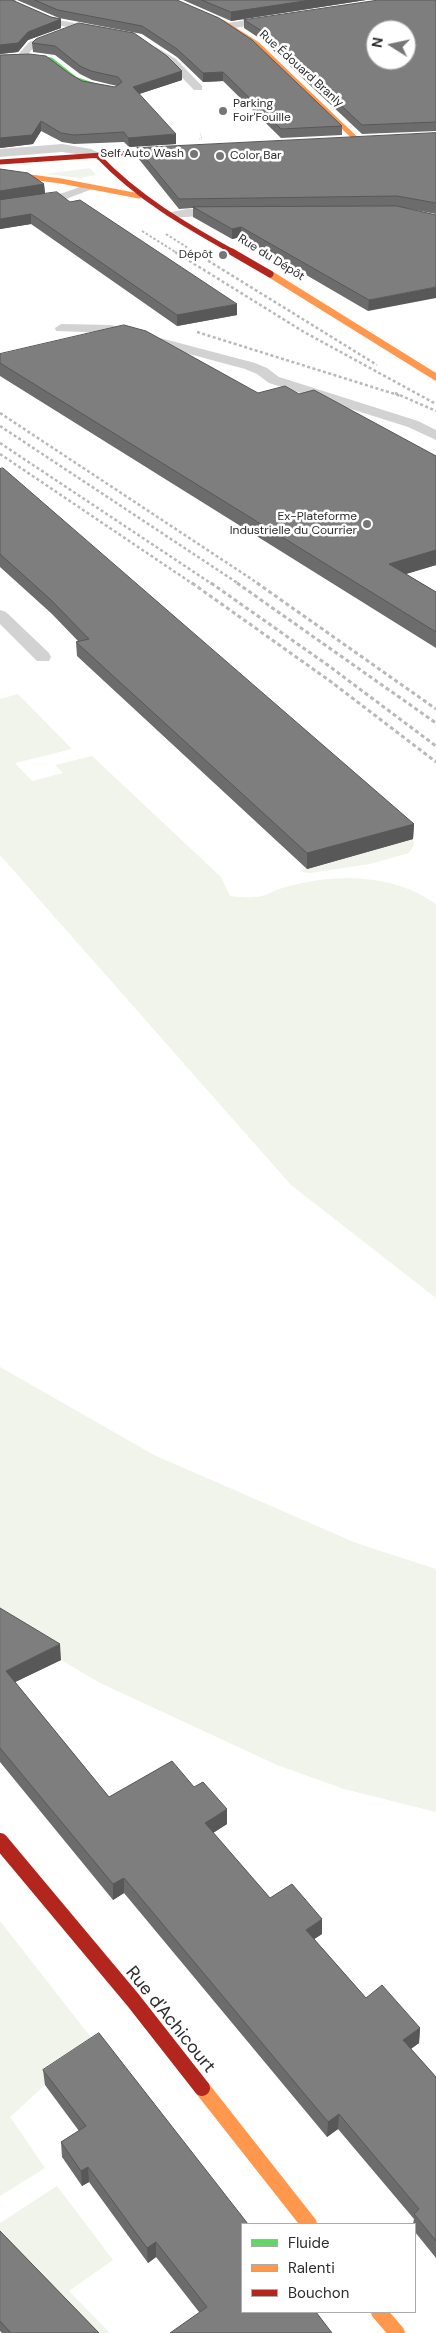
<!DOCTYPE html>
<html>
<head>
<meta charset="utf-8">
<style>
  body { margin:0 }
  #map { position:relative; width:436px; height:2333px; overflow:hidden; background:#fff; font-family:"DM Sans",sans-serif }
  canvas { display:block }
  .legend { position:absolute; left:241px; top:2223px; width:175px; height:90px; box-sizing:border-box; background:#fff; border:1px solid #ababab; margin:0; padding:6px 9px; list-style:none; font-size:15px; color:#2d2d2d }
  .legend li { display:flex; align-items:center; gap:10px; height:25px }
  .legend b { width:25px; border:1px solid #ababab }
  .north { position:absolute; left:366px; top:20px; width:50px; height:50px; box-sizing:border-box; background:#fff; border:1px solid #ababab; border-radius:50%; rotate:280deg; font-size:14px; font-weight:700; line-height:20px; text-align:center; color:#2d2d2d }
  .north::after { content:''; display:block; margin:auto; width:18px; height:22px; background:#767676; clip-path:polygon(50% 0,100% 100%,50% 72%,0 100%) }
</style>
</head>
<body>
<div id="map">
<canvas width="436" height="2333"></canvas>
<ul class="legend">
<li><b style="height:6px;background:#63d668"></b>Fluide</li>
<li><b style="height:6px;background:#ff974d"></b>Ralenti</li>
<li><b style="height:6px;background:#b3261e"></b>Bouchon</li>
</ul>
<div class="north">N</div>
</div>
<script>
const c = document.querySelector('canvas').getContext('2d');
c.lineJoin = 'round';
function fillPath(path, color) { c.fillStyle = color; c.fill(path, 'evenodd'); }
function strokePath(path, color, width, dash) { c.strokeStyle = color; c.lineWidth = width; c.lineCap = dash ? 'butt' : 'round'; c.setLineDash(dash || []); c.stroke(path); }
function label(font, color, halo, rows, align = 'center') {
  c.font = font + ' "DM Sans",sans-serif'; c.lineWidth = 5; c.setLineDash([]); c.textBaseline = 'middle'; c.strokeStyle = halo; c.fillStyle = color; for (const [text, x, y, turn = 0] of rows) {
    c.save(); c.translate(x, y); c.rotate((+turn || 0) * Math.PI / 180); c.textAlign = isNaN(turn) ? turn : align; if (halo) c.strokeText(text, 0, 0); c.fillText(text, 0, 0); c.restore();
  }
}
fillPath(new Path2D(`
  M90 168 96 175 81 178 45 174Z
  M18 694 72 749 15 763 32 781 63 773 55 765 92 756 221 877 230 896C239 897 249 898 257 897 267 896 276 889 286 887 335 873 394 874 436 904V1298L291 1185 0 855V699Z
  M413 839 414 845 409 853 370 864 310 873 302 872 301 870Z
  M0 1367 154 1455 356 1543 436 1569V1812L344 1789 277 1765 98 1682 0 1623Z
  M0 1921 100 2049 45 2085 10 2117 45 2168 0 2196Z
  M57 2186 113 2260 69 2291 110 2333H89L0 2241V2223Z`), '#f0f4eb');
strokePath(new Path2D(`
  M199 139H202L200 133`), '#d2d2d2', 1, [1, 1]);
fillPath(new Path2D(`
  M33 9 58 20 103 28 108 31 103 34 52 24 30 14V10Z
  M61 30 66 33 64 35 35 46 24 59 21 60 16 57 29 42Z
  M156 47 176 59 202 86V90H194L168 63 153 52 151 50Z
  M88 184 92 185 94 187 92 189 66 199 0 209V203L63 193Z
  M187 209H225L231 212C226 217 183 216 171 218L165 215 167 213Z
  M61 324 111 325 255 363 267 368 279 377 418 421 436 430V440L408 427 269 383 257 374 245 369 111 333 56 331 55 328Z
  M0 610 6 612 49 653 51 657 49 661H37L0 624Z`), '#d2d2d2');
fillPath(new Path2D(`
  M282 15 288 18 286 20 227 29 221 26 227 23Z
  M62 144 91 149 105 156 98 160 83 155 62 152 0 157V149Z`), '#d2d2d2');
strokePath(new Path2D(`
  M0 59 29 57 51 60 75 79 102 88`), '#63d668', 5);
strokePath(new Path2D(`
  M168 0 224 23 257 44 357 140
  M0 173 61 181 139 196`), '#ff974d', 5);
strokePath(new Path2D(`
  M270 274 436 377`), '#ff974d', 7);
strokePath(new Path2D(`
  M202 2088 309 2224
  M379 2312 397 2333`), '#ff974d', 16);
strokePath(new Path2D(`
  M98 156C138 198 185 225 235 253
  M0 162 175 150`), '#b3261e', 5);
strokePath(new Path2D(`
  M232 252 270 274`), '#b3261e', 7);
strokePath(new Path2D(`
  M0 1841 133 2000 202 2088`), '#b3261e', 16);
strokePath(new Path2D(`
  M142 231 177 253
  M166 234 196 253`), '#b9b9b9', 2, [2.5, 2]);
strokePath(new Path2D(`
  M175 252 304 332 436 404
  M194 252 377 365
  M197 332 401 396
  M395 393 436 411
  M0 413 259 584
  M0 426 239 584
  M0 443 212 584
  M0 454 193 584`), '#b9b9b9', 2.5, [3, 2.5]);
strokePath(new Path2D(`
  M192 583 330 681 436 762
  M211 583 329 666 436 746
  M237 583 436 723
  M257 583 436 709`), '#b9b9b9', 3, [4, 3]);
fillPath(new Path2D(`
  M0 0H177L342 126V135L281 138 223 81 203 82 177 57 142 34 59 18 17 0 13 1 51 17 61 19V28L28 40 18 52 0 54Z
  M183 0H366L231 21Z
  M436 0V131L362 134 262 40 244 28V20Z
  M36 39 182 71V80L139 94 176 144 129 147 124 142 74 144 62 142 41 131 33 144 0 148 70 74 82 81 115 87 117 86 92 80 80 74 55 55 33 52 32 43Z
  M436 133V214L405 208 368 311 241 237 232 239 193 217V208L179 209 138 158 137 148Z
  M0 169 44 184 45 194 237 315 177 326 31 224 0 229Z
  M0 354 258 393 299 394 436 456V565L406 574 436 592V648L0 376Z
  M0 469 414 824 413 839 307 869 77 656 76 642 78 641 52 614 0 567Z
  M0 1608 61 1660 15 1682 109 1797 227 1824 213 1833 270 1898 322 1934 314 1939 366 1998 420 2028 419 2043 411 2049 436 2077V2258L415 2232V2224H413L414 2219 338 2129 327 2137 124 1893 113 1900 0 1762Z
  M43 2070 242 2312H199L156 2257 148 2263 89 2182 82 2186 62 2157 61 2142 79 2131 45 2085Z
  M0 2231 99 2333H2L0 2331Z`), '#6c6c6c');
fillPath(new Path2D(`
  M311 0H366L231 21V12Z
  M61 19V28L28 40 18 52 0 54V45L28 32Z
  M182 71V80L133 96V87Z
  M223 72V81L203 82V73Z
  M41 121V131L33 144 0 148V138Z
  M176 134V144L129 147 128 138Z
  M44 184 45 194 0 201V191Z
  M31 214V224L0 229V219Z
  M241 227V237L232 239V229Z
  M436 287V298L368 311 369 300Z
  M237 304V315L177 326V315Z
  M436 550V565L389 579V564Z
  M414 824 413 839 307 869V853Z
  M60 1644 61 1660 7 1686 6 1671Z
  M227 1809V1824L205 1838V1823Z
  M124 1878V1893L113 1900V1884Z
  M322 1919V1934L305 1945 306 1930Z
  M420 2028 419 2043 402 2055 403 2040Z
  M339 2114 338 2129 327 2137 328 2122Z
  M88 2167 89 2182 82 2186 81 2171Z
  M156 2242V2257L148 2263 147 2248Z`), '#585858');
const building = new Path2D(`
  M0 0H12L51 17 61 19 28 32 18 43 0 45Z
  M35 0H177L219 18 252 40 342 126 281 129 223 72 203 73 177 49 142 26 58 10Z
  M202 0H311L231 12Z
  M379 0H436V122L362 125 262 31 244 20ZM376 30H406V60H376Z
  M79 23 134 33 167 56 182 71 133 87 176 134 128 138 124 132 74 135 61 133 41 121 32 135 0 138V55L29 54 46 56 70 74 82 81 115 87 122 82 118 77 91 71 80 66 55 46 32 43 36 39Z
  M436 133V203L397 196 179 199 137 148Z
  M0 169 28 173 44 184 0 191Z
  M57 192 70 202 80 200 237 304 177 315 31 214 0 219V200Z
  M397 206 436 215V287L369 300 241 227 232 229 193 207Z
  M124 325 146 331 258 393 285 386 299 394 314 390 436 456V550L389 564 436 592V632L0 363V354Z
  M3 468 414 824 307 853 76 642 89 639 51 600 0 554V469Z
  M0 1608 60 1644 6 1671 109 1797 172 1761 194 1787 203 1782 227 1809 205 1823 270 1898 292 1884 322 1919 306 1930 366 1998 382 1985 420 2028 403 2040 436 2077V2241L414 2214 419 2209 339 2114 328 2122 124 1878 113 1884 0 1748Z
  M99 2033 248 2224H242V2312H316L332 2333H170L207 2307 156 2242 147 2248 88 2167 81 2171 61 2142 86 2126 43 2070Z
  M0 2231 99 2333H11L0 2321Z`);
fillPath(building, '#7e7e7e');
strokePath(building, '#585858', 1);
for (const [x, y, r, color] of [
  [223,111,5,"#767676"],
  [194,154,5,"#767676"],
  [220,156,5,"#767676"],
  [223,255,5,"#767676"],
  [367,524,5,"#767676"]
]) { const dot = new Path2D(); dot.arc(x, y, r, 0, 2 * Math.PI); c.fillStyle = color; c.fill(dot); strokePath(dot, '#fff', 2); }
label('12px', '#2d2d2d', '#fff', [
  ["Rue Édouard Branly",301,69,42],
  ["Rue du Dépôt",271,258,32]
]);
label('12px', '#2d2d2d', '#fff', [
  ["Parking",233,104,"left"],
  ["Foir'Fouille",233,118,"left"],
  ["Self Auto Wash",184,154],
  ["Color Bar",230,156,"left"],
  ["Dépôt",213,255],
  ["Ex-Plateforme",357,517],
  ["Industrielle du Courrier",357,531]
], 'right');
label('18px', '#2d2d2d', '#fff', [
  ["Rue d'Achicourt",170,2020,51]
]);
</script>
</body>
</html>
